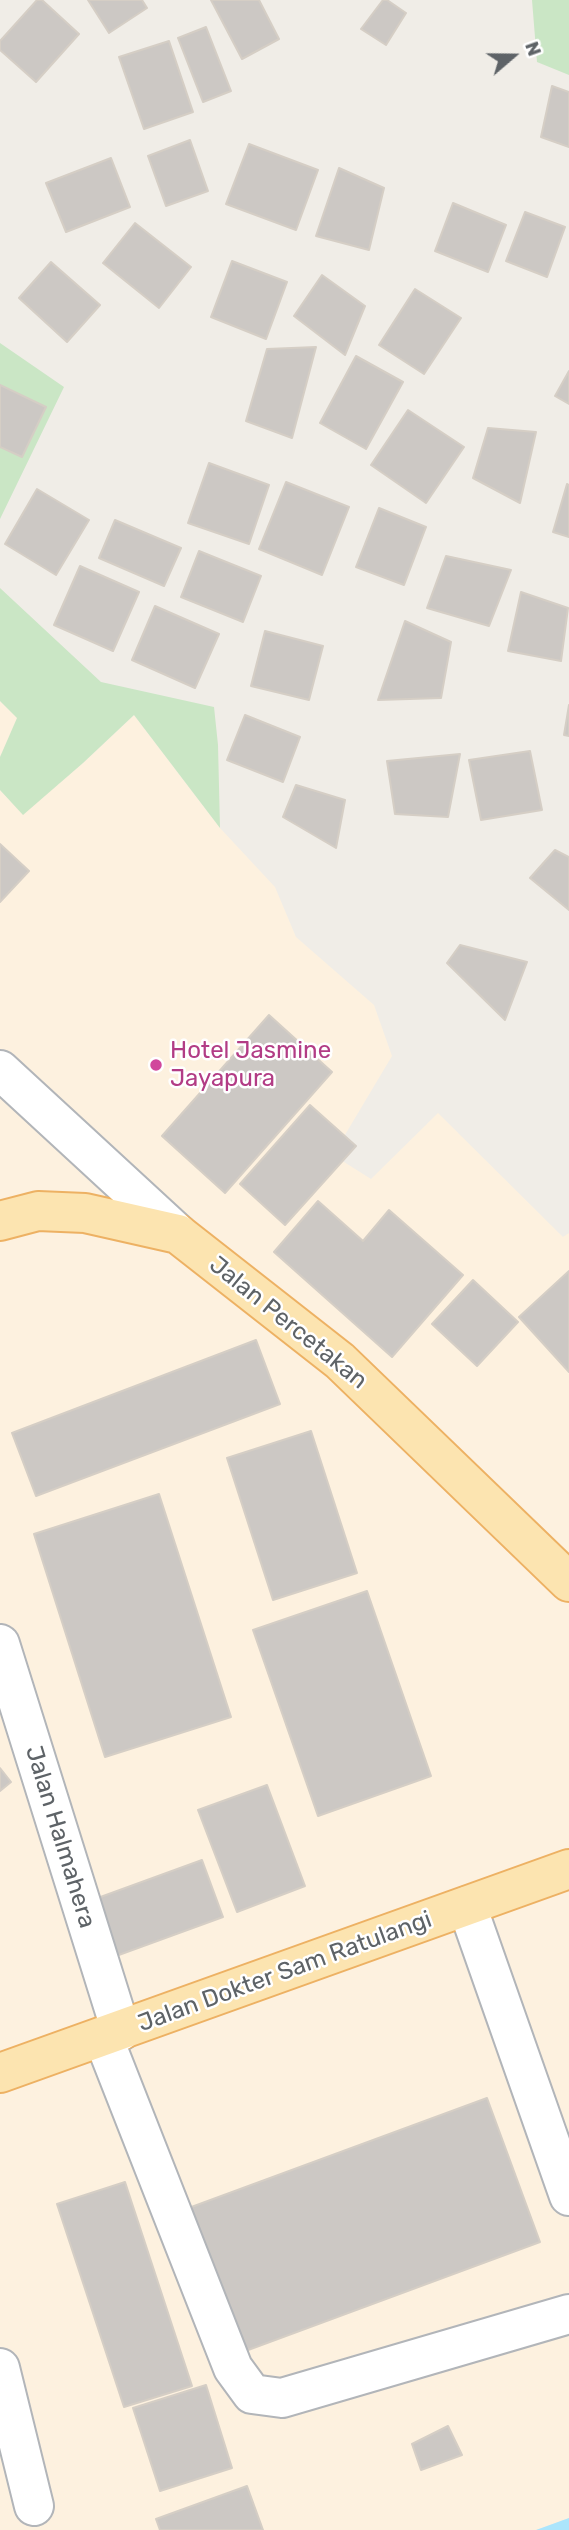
<!DOCTYPE html>
<html>
<head>
<meta charset="utf-8">
<style>
  body { margin:0 }
  #map { position:relative; width:569px; height:2530px; overflow:hidden; background:#f0ede7; font-family:Rubik,sans-serif }
  canvas { display:block }
  .north { position:absolute; left:478px; top:21px; width:70px; height:70px; -webkit-text-stroke:5px #fff; paint-order:stroke; rotate:70deg; font-size:19px; font-weight:700; line-height:28px; text-align:center; color:#5e6367 }
  .north::after { content:''; display:block; margin:auto; width:24px; height:32px; background:#5e6367; clip-path:polygon(50% 0,100% 100%,50% 72%,0 100%) }
</style>
</head>
<body>
<div id="map">
<canvas width="569" height="2530"></canvas>
<div class="north">N</div>
</div>
<script>
const c = document.querySelector('canvas').getContext('2d');
c.lineJoin = 'round';
function fillPath(path, color) { c.fillStyle = color; c.fill(path, 'evenodd'); }
function strokePath(path, color, width, dash) { c.strokeStyle = color; c.lineWidth = width; c.lineCap = dash ? 'butt' : 'round'; c.setLineDash(dash || []); c.stroke(path); }
function label(font, color, halo, rows, align = 'center') {
  c.font = font + ' Rubik,sans-serif'; c.lineWidth = 5; c.setLineDash([]); c.textBaseline = 'middle'; c.strokeStyle = halo; c.fillStyle = color; for (const [text, x, y, turn = 0] of rows) {
    c.save(); c.translate(x, y); c.rotate((+turn || 0) * Math.PI / 180); c.textAlign = isNaN(turn) ? turn : align; if (halo) c.strokeText(text, 0, 0); c.fillText(text, 0, 0); c.restore();
  }
}
fillPath(new Path2D(`
  M0 701 18 718 0 757Z
  M134 715 220 828 275 887 296 937 374 1005 392 1056 333 1155 371 1179 438 1113 563 1237 569 1233V2518L536 2530H0V790L23 814 83 763Z`), '#fdf1df');
fillPath(new Path2D(`
  M532 0H569V75L537 62Z
  M0 343 64 387 0 519Z
  M0 588 101 682 214 707 218 745 220 828 134 715 83 763 23 815 0 790V757L17 718 0 701Z`), '#cae6c5');
fillPath(new Path2D(`
  M569 2518V2530H536Z`), '#abe5fc');
const building = new Path2D(`
  M37 0H42L79 34 36 82 0 50V41Z
  M88 0H142L147 8 109 33Z
  M211 0H259L279 39 242 59Z
  M383 0H387L406 13 386 45 361 29Z
  M206 27 231 91 203 102 178 38Z
  M169 41 193 112 144 129 119 57Z
  M552 86 569 92V147L541 137Z
  M190 140 208 191 166 206 148 156Z
  M249 144 318 170 296 230 226 204Z
  M111 158 130 207 66 232 46 183Z
  M339 168 384 188 369 250 316 236Z
  M453 203 506 225 488 272 435 251Z
  M525 212 565 227 547 277 506 261Z
  M135 223 191 267 159 308 103 263Z
  M232 261 287 282 266 339 211 317Z
  M51 262 100 305 67 342 19 298Z
  M322 275 365 306 345 355 294 316Z
  M415 289 461 318 424 374 379 345Z
  M316 347 292 438 246 421 267 349Z
  M356 356 403 382 366 449 320 423Z
  M569 371V404L555 396Z
  M0 385 46 407 22 457 0 447Z
  M408 410 464 447 426 503 371 465Z
  M488 428 536 432 520 503 473 478Z
  M209 463 269 485 249 544 188 523Z
  M286 482 349 507 322 575 259 549Z
  M567 484 569 485V537L553 532Z
  M37 489 89 520 56 575 5 544Z
  M379 508 426 527 404 585 356 567Z
  M115 520 181 548 164 586 99 558Z
  M199 551 261 576 243 622 181 597Z
  M446 556 511 570 489 626 427 608Z
  M80 566 139 592 113 651 54 625Z
  M521 592 568 608 561 661 508 651Z
  M155 606 219 634 195 688 132 660Z
  M405 621 451 642 441 698 378 700Z
  M265 631 323 646 309 700 251 686Z
  M569 705V736L564 735Z
  M245 715 300 737 283 782 227 760Z
  M530 751 542 810 481 820 469 760Z
  M460 754 448 817 395 814 387 761Z
  M296 785 345 800 336 848 283 817Z
  M0 844 29 871 0 902Z
  M555 850 569 857V910L530 878Z
  M460 945 527 962 505 1020 447 963Z
  M269 1015 332 1072 225 1193 162 1136Z
  M310 1105 356 1146 285 1225 240 1184Z
  M318 1201 363 1241 389 1210 463 1275 392 1357 274 1252Z
  M569 1271V1372L519 1317Z
  M473 1280 518 1322 477 1366 432 1324Z
  M256 1340 280 1404 36 1496 12 1433Z
  M311 1431 357 1573 273 1600 227 1458Z
  M159 1494 231 1717 105 1757 34 1534Z
  M367 1591 431 1776 318 1816 253 1630Z
  M0 1768 11 1782 0 1791Z
  M267 1785 305 1886 237 1912 198 1810Z
  M202 1860 223 1917 116 1956 95 1899Z
  M487 2098 540 2242 240 2353 186 2209Z
  M125 2182 192 2386 124 2407 57 2204Z
  M206 2385 232 2468 160 2491 133 2408Z
  M448 2426 462 2455 421 2470 412 2444Z
  M247 2486 263 2530H160L156 2519Z`);
fillPath(building, '#ccc8c4');
strokePath(building, '#d5cec5', 2);
const minor = new Path2D(`
  M0 1070 178 1234
  M0 1644 121 2031
  M467 1906 569 2196
  M103 2037 233 2368 252 2394 282 2398 569 2314
  M0 2368 34 2506`);
const major = new Path2D(`
  M0 1221 38 1211 85 1213 178 1234 340 1361 569 1582
  M0 2073 569 1869`);
strokePath(minor, '#b2b5b9', 42);
strokePath(major, '#edb163', 42);
strokePath(minor, '#fff', 38);
strokePath(major, '#fce4b0', 38);
for (const [x, y, r, color] of [
  [156,1065,7,"#d1479c"]
]) { const dot = new Path2D(); dot.arc(x, y, r, 0, 2 * Math.PI); c.fillStyle = color; c.fill(dot); strokePath(dot, '#fff', 2.5); }
label('24px', '#b23c85', '#fff', [
  ["Hotel Jasmine",170,1051],
  ["Jayapura",170,1079]
], 'left');
label('24px', '#5e6367', '#fff', [
  ["Jalan Percetakan",288,1323,39],
  ["Jalan Halmahera",60,1837,73],
  ["Jalan Dokter Sam Ratulangi",285,1972,-20]
]);
</script>
</body>
</html>
